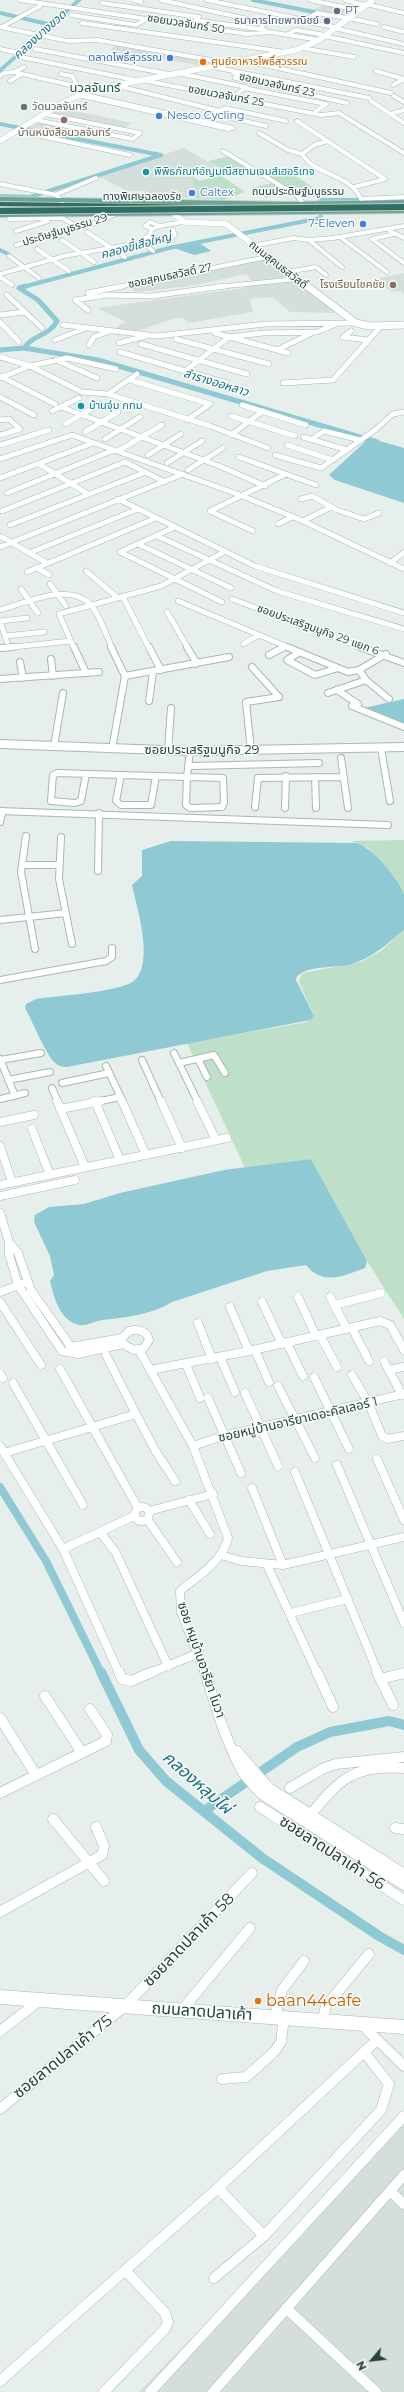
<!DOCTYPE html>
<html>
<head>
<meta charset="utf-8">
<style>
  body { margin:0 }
  #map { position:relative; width:404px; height:2392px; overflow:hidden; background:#e6efeb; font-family:Montserrat,sans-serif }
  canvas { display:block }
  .north { position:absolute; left:352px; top:2340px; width:40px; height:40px; -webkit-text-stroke:3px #f7fbf9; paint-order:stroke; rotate:242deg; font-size:11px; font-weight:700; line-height:16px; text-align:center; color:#24423a }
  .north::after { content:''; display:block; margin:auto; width:14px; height:18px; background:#24423a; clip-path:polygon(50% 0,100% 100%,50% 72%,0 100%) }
</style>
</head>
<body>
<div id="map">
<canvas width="404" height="2392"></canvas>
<div class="north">N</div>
</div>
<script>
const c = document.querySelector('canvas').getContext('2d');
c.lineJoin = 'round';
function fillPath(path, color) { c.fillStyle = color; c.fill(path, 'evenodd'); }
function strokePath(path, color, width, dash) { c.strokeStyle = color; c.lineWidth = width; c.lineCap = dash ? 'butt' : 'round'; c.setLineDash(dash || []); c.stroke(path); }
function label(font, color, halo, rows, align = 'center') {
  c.font = font + ' Montserrat,"Noto Sans Thai",sans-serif'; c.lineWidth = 3; c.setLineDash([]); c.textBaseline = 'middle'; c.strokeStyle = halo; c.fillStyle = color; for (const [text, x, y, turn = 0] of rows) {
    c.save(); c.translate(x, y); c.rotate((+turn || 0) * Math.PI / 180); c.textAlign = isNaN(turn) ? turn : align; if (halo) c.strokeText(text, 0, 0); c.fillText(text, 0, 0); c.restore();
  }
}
fillPath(new Path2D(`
  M325 4 354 10 345 17 311 11Z
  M118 45 219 63 203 66 110 50Z
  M62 108 132 123 123 128 51 114Z
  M40 121 90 132 81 138 30 128Z
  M184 148 220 169 194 177 196 198 145 197 146 191H127L98 176Z
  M263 257 338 313 290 312 272 297 250 299 253 312 189 323 183 318 172 319 135 332 113 329 126 322 97 308 244 288 253 285 247 274 190 286 136 292 126 283Z
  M404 273V294L400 291 392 292 375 279Z
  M404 2119V2392H139Z`), '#d4dfda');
fillPath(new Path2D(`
  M230 156 250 168 227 173 208 161Z
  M289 172 319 191 299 196 268 176Z
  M220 175 245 192 224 200 196 198 193 177 200 181Z
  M273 183 289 192 266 198 250 188Z
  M404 840V895L393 875 368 848 351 841Z
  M404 930V1319L367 1261 311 1159 245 1168 187 1043 307 1022 314 1016 299 982 300 977 303 973 361 962 381 951Z`), '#bfe0c8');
fillPath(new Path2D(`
  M198 242 211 251 194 255 174 248Z
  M369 438 404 448V503L335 480 329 475Z
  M404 699V724L364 708Z
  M171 841 356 843C371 846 400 880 404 895 404 905 404 919 404 930 388 943 372 958 352 964 335 969 312 964 297 976L296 980 314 1016 310 1020 67 1067C63 1067 58 1066 55 1063 46 1055 32 1020 25 1008L26 1004 36 999C55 996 123 992 135 980 154 961 137 908 132 885L142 876V850Z
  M311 1159 367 1261 365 1268C343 1276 323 1286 306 1265L267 1271 172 1302C150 1315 128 1317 102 1320 93 1321 85 1328 76 1324 59 1318 54 1297 50 1281L54 1275 50 1256 34 1222 35 1215 49 1207 84 1204 120 1193 224 1170Z`), '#8ec9d4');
strokePath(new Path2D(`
  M253 0 314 12
  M0 13 52 25
  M0 124 161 155 30 197 0 196
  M0 250 8 254
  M23 287 169 248 321 218 320 200H358`), '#8ec9d4', 4);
strokePath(new Path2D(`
  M24 348C32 335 51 335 57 321L38 300 19 288 26 286
  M0 350 24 348 98 360 377 442`), '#8ec9d4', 5);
strokePath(new Path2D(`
  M0 1487 46 1561 101 1673`), '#8ec9d4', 8);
strokePath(new Path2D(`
  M101 1672 139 1750 166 1781 262 1858 379 1936 404 1950
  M204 1811 297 1747 330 1732 389 1721 404 1725`), '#8ec9d4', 10);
fillPath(new Path2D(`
  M76 0H82L0 73V68Z`), '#8ec9d4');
const streetFar4 = new Path2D(`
  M20 0 247 34 270 32 319 40
  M133 0 141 2
  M161 0 266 23 259 29
  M207 0 305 20 317 13 347 18
  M310 0 358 10
  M345 0 365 5
  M102 3 199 17
  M366 4 404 13
  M71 15 136 25 148 18
  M348 18 377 24
  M195 20 265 30
  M307 22 335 27
  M82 23 285 52
  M0 27 68 41 97 40 228 63
  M2 27 40 6
  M384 27 404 32
  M334 28 404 44
  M288 34 296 30 325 35
  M324 36 404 53
  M302 48 354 57
  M0 49 15 52
  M35 49 169 74
  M21 57 135 80
  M246 61 391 93
  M213 67 369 98
  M376 71 404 79
  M14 72 24 67
  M178 73 246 87 234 96
  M234 73 238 74 235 78 347 103
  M61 74 72 76 76 83 73 85
  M0 76 4 73 14 72 92 90
  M142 80 321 115 339 113 404 153
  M10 81 22 74
  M114 85 220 111
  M393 85 404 79
  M244 88 326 104 316 111
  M78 95 228 129 233 128 81 94
  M394 96 404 102
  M371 101 404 123
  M213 114 266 126
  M391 114 404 110
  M209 117 225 108 286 121
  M36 120 133 139 140 133 45 114
  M297 121 385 179 354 187
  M17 131 130 155
  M259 133 288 150 302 154
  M328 141 314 145 302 154C317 178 350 171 363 203
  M223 151 296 195 304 204
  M0 184 57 195 62 202
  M55 195 96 178
  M361 199 404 197
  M9 219 62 218 78 227
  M150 222 160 226 152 229 145 226Z
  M160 226 183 222
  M16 231 48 221
  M390 231 404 238
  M87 232 125 257
  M394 234 372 239 404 263
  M146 237 168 241 175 235 173 230
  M340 237 387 272
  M62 240 94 262
  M309 240 342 267
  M140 241 153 251
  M16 245 102 221 113 215
  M253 246 293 238 309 240 333 238 404 226
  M37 249 69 271
  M9 256 39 278
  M287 272 316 267 326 275
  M0 274 64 256 139 243 148 238 152 229
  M0 277 12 285
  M118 287 267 257
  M217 287 296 279`);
const streetFar3 = new Path2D(`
  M88 293 123 286
  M7 295 42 328
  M88 310 75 300 107 295 152 296 225 286
  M0 315 24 312
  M0 322 19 342
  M63 325 157 336 265 324 356 323
  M351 331 343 337 368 340
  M215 333 288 353
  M176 339 269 364
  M55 340 86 328
  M119 343 146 336
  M141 344 247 374
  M89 345 94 337 110 331
  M277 350 314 332
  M120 352 227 383
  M0 357 30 366 82 392 108 394 210 426 268 448
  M56 360 97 378
  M185 371 229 337 263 333 317 332 334 325
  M0 376 55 404
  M0 378 30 366 67 358 116 369
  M130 380 210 404 187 420
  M283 383 333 380 382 325
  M108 394 137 374
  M0 397 34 415
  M242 405 306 425
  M61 407 214 464
  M52 411 79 398
  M231 416 295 436
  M0 420 9 419 20 429 0 435
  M65 424 98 405
  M85 432 118 412
  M231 435 263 411
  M303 437 347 450
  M105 439 140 417
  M312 439 324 431 360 440
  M0 445 49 430
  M287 445 333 460
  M118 451 162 425
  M148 455 181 434
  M275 455 321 468 375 430 393 414 404 412
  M239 457 316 485
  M0 459 72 435 240 495 303 521 404 569
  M167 463 202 441
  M39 464 88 494
  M217 465 265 486
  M188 470 223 448
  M0 478 93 443
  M7 493 114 450
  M118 499 255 566 404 613
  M301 499 312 496 337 510 364 519 379 513
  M2 511 125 462 165 482
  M303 521 331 507
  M278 524 292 517
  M10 525 146 472
  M175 527 120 552 222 602
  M253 531 210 511 286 474
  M0 536 47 563
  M157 536 277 591 404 629
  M138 544 231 588
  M0 547 183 474
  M29 553 138 509
  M390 563 403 553
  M37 568 49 575
  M86 571 118 598
  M27 572 156 518
  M50 584 66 606
  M21 589 38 613
  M123 597 149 648
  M232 599 363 648
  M178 601 290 648
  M0 610C25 603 68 582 90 604 98 611 107 637 112 648
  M167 612 188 648
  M0 621 27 618
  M0 621 7 642
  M5 636 44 632
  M243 644 259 635
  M3 648 71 641
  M74 648 59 614 161 586 224 552
  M282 648 285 646`);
const streetFar2 = new Path2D(`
  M74 647 86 673
  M111 647 125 676 112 749
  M149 647 161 670
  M187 647 196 662 195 664
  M287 647 348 672 359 670 386 654
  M360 647 404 663
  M0 648 13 647
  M300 652 287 660 315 675 338 668
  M269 655 284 647
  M51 659 53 676
  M20 662 23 678
  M125 676 229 657
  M0 679 99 672
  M366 680 389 699
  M337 690 358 704
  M328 693 366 680 359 670
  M149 701 153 672
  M352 706 404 727
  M54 746 63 693
  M381 748 390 801
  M168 751 171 708
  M251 751 246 702 279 697 252 667
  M341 758 348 808
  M191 766 319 763
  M86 774 81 801 75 803 51 801 53 775 57 773 187 777
  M121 775 116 801 121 805H151L156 776
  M187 777 223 778 224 803 222 807 190 808 186 805Z
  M187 777 190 751
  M315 777 316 808
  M255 807 258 778 343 777
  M285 808 286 776
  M0 811 388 825
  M0 822 3 811
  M26 836 21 872 35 949
  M61 837 59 879 72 944
  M22 865H58
  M98 871 99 813
  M0 920 66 913
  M0 980 106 961 112 957V948
  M174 1053 198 1102
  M0 1059 15 1096
  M198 1059 207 1077
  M0 1060 41 1053
  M142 1060 161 1102
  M179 1063 214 1055 225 1073
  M106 1066 123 1102
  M8 1080 50 1072
  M62 1083 109 1073
  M52 1088 58 1102
  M0 1099 25 1093
  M96 1102 120 1097`);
const streetFar1 = new Path2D(`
  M57 1101 85 1167
  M95 1101 120 1160
  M122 1101 146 1155
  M161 1101 182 1148
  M197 1101 216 1140
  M60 1109 101 1101
  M0 1122 34 1115
  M32 1129 50 1175
  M0 1146 12 1182
  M0 1185 227 1138
  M0 1196 75 1180
  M0 1213 9 1242V1254L18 1285 62 1351 78 1354 123 1344
  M9 1242 18 1253 31 1290 71 1347 122 1338
  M0 1292 22 1284
  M298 1297 316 1336
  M330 1297 347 1329
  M0 1302 41 1365
  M262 1302 282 1344
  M334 1305 381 1293
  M230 1307 249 1351
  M198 1323 212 1359
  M352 1328 369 1361
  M134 1330C142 1330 147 1332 149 1340L144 1348 134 1350 123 1344 122 1338 129 1331Z
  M320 1335 337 1367
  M287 1343 303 1376
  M139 1350 193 1446 228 1538C222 1562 198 1576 180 1591L181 1612 205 1673
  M255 1350 269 1382
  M220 1357 235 1392
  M384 1361 402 1395
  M186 1364 200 1398
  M60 1369 138 1508
  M150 1370 249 1351 380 1321 390 1325 404 1350
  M389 1370 404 1367
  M0 1373 3 1378
  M352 1375 369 1404 382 1436 387 1439 404 1436
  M314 1377 349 1449
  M13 1383 83 1505
  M278 1386 315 1458
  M245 1393 278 1466
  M208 1398 241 1473
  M136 1414 155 1450 175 1481
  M0 1446 63 1549 119 1673
  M193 1446 223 1436 404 1394
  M4 1453 136 1414 106 1355
  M377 1459 404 1520
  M337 1465 404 1623
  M295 1472 378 1673
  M252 1488 283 1565
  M189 1500 210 1534
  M135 1514a7 7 0 1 1 14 0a7 7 0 1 1-14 0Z
  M149 1511 213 1494
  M147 1519 177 1562
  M100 1532 116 1553 168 1666
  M63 1549 134 1516
  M221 1555 241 1561 283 1565 404 1537
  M267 1565 317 1673
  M291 1613 347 1599
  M150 1673 199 1653`);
const street = new Path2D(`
  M119 1672 122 1679 131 1681 152 1672
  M205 1672C215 1704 225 1739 241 1769 246 1779 255 1787 263 1795L404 1885
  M317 1672 333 1707
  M377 1672 393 1705
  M380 1679 404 1673
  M45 1696 82 1753
  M0 1718 36 1775
  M237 1751 269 1788 404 1874
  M290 1788 324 1768 336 1764 404 1757
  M0 1793 106 1741 107 1735 90 1709
  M260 1807 404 1900
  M310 1815C340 1779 354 1764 404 1768
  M53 1819 104 1881
  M395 1828 404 1829
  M0 1912 102 1855 104 1846 96 1827
  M182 2010 250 1928
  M275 2016 282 1990 304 1961
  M322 2021 326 2006 369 1954
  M363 2026 404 2066
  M0 2031 39 2001
  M222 2079 246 2077 274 2052 281 2042 284 2017
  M0 2109 125 2006 252 1873
  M218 2188 264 2236
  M390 2191 404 2204
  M214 2278 264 2236 381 2110 389 2084 365 2053
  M286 2308 376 2392
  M0 2381 218 2188 377 2040
  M104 2392 165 2329 168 2322 165 2313 126 2271
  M150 2392 404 2116
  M213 2392 404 2175`);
const secondaryFar3 = new Path2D(`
  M0 141 66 101 92 90 296 50 319 40 373 0
  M175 215 184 222 226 224 309 287`);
const secondaryFar2 = new Path2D(`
  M307 286 356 323 369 326 404 325`);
const secondaryFar1 = new Path2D(`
  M0 744 190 751 404 747`);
const secondary = new Path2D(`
  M0 1997 404 2027`);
const primary = new Path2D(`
  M0 197 287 202 404 200V204L287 206 0 201Z
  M404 209V213L0 217V213Z`);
const highway = new Path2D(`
  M0 202 213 205 216 207 213 209 0 206Z`);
strokePath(streetFar4, '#a8b8b2', 5);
strokePath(streetFar3, '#a8b8b2', 6);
strokePath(streetFar2, '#a8b8b2', 8);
strokePath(streetFar1, '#a8b8b2', 9);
strokePath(street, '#a8b8b2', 11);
strokePath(secondaryFar3, '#a4bbb3', 6);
strokePath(secondaryFar2, '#a4bbb3', 8);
strokePath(secondaryFar1, '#a4bbb3', 10);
strokePath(secondary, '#a4bbb3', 15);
strokePath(primary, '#c2cac8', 2);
strokePath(highway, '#c2cac8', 2);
strokePath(streetFar4, '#fff', 4);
strokePath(streetFar3, '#fff', 5);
strokePath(streetFar2, '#fff', 6);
strokePath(streetFar1, '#fff', 8);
strokePath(street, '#fff', 10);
strokePath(secondaryFar3, '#fff', 5.5);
strokePath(secondaryFar2, '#fff', 7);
strokePath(secondaryFar1, '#fff', 8);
strokePath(secondary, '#fff', 14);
fillPath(primary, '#6aa596');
fillPath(highway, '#2f6f62');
const highwayBridge = new Path2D(`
  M0 211 404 207`);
strokePath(highwayBridge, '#c2cac8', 8, []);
strokePath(highwayBridge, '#2f6f62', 6);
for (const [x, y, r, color] of [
  [337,11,4,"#5c6f8a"],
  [327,21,4,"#5c6f8a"],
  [170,58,4,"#3f7fe0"],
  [203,62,4,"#e8710a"],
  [24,107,4,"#6b7280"],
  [159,116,4,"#3f7fe0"],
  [64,120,4,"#8d6e63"],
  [146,172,4,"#0f9aa8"],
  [192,193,4,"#3f7fe0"],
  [363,224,4,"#3f7fe0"],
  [393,285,4,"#8d6e63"],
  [81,406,4,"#0f9aa8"],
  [258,2001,4,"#e8710a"]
]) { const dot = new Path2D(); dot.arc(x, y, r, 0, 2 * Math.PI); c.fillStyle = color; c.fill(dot); strokePath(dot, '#f7fbf9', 1.5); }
label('11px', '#4e5e75', '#f7fbf9', [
  ["PT",345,11],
  ["ธนาคารไทยพาณิชย์",319,21,"right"]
], 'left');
label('11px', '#24423a', '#f7fbf9', [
  ["ซอยนวลจันทร์ 50",186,24,9],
  ["ซอยนวลจันทร์ 23",277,85,13],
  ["ซอยนวลจันทร์ 25",226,96,11],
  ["ถนนประดิษฐ์มนูธรรม",298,192],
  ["ทางพิเศษฉลองรัช",142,197],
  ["ประดิษฐ์มนูธรรม 29",65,230,-17],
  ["ถนนสุคนธสวัสดิ์",278,265,38],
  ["ซอยสุคนธสวัสดิ์ 27",170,276,-12],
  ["ซอยประเสริฐมนูกิจ 29 แยก 6",318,630,20]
]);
label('11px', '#366cbe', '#f7fbf9', [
  ["ตลาดโพธิ์สุวรรณ",162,58],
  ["Nesco Cycling",167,116,"left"],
  ["Caltex",200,193,"left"],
  ["7-Eleven",355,224]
], 'right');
label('11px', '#c56008', '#f7fbf9', [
  ["ศูนย์อาหารโพธิ์สุวรรณ",211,62]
], 'left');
label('11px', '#5b616d', '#f7fbf9', [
  ["วัดนวลจันทร์",32,107]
], 'left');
label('11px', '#785e54', '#f7fbf9', [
  ["บ้านหนังสือนวลจันทร์",64,133],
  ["โรงเรียนโชคชัย",385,285,"right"]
]);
label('11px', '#0d838f', '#f7fbf9', [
  ["พิพิธภัณฑ์อัญมณีสยามเจมส์เฮอริเทจ",154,172],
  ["บ้านจุ๋ม กทม",89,406]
], 'left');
label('italic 12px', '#1c6f80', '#f7fbf9', [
  ["คลองบางขวด",40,35,-42],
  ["คลองขี้เสือใหญ่",136,246,-15],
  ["ลำรางออหลาว",216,383,17]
]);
label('13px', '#1f5548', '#f7fbf9', [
  ["นวลจันทร์",95,88]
]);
label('13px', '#24423a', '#f7fbf9', [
  ["ซอยประเสริฐมนูกิจ 29",202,750],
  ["ซอยหมู่บ้านอารียาเดอะคัลเลอร์ 1",298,1420,-13],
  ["ซอย หมูบ้านอารียา โมวา",201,1660,71]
]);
label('16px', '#24423a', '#f7fbf9', [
  ["ซอยลาดปลาเค้า 56",332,1853,33],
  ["ซอยลาดปลาเค้า 58",189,1940,-46],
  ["ถนนลาดปลาเค้า",202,2012,4],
  ["ซอยลาดปลาเค้า 75",63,2057,-39]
]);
label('16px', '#c56008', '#f7fbf9', [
  ["baan44cafe",266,2001]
], 'left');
label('italic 17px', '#1c6f80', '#f7fbf9', [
  ["คลองหลุมไผ่",197,1783,41]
]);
</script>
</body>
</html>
